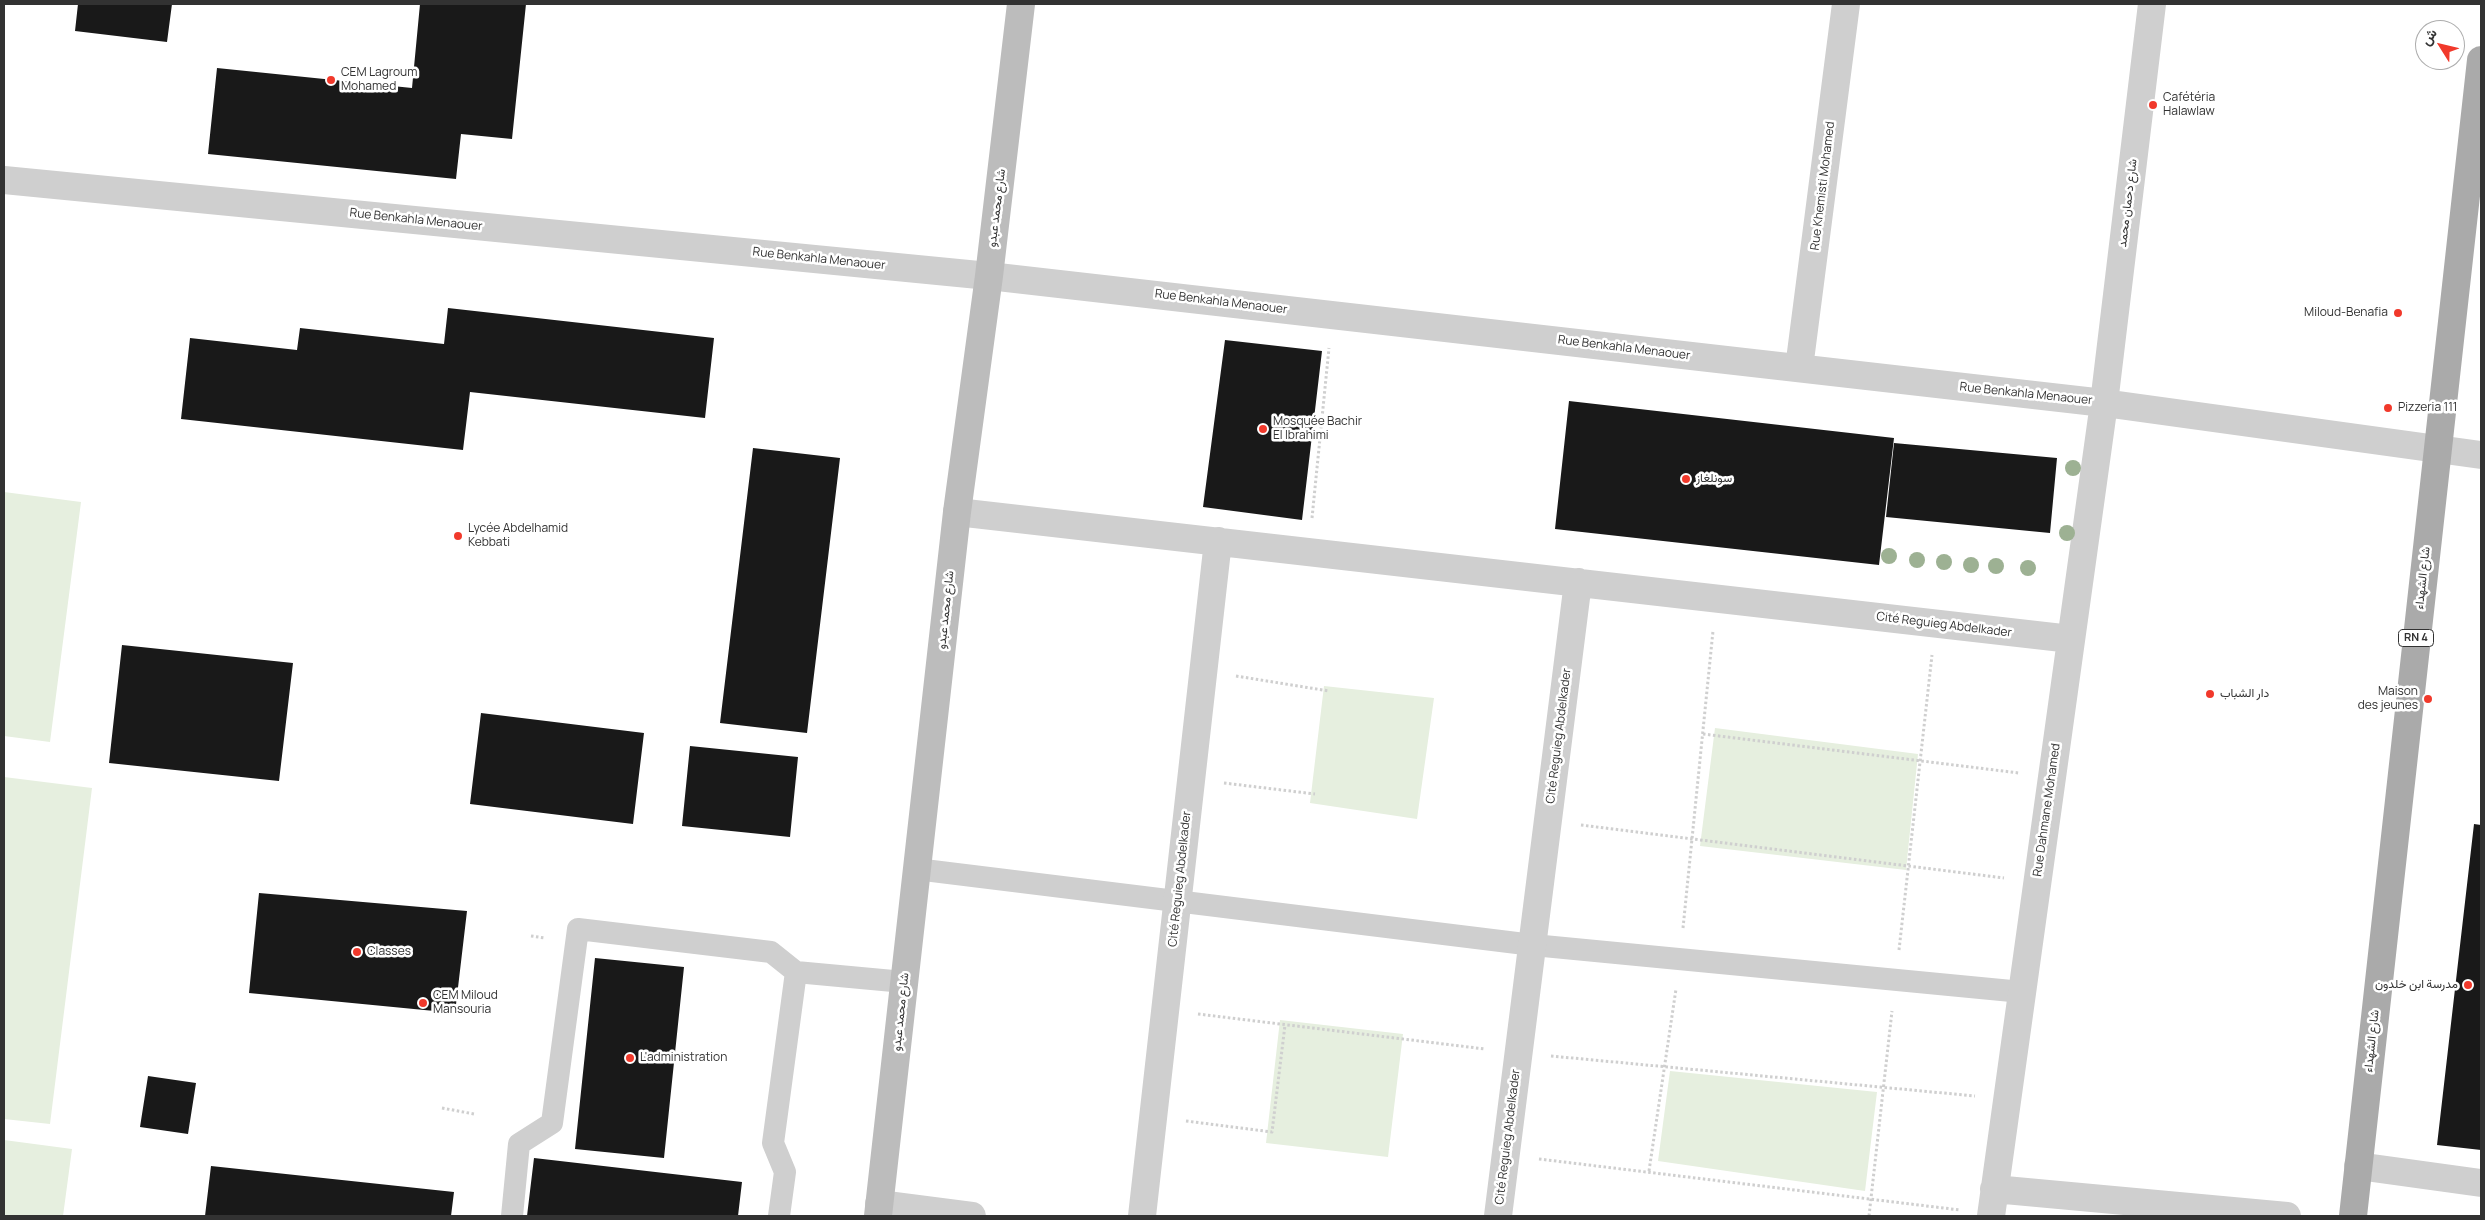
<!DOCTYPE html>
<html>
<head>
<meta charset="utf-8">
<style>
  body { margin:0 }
  #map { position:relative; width:2485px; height:1220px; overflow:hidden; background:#fff; font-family:Manrope,Vazirmatn,sans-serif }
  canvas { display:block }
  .frame { position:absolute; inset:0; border:5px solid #323232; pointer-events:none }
  .north { position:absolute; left:2415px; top:20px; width:50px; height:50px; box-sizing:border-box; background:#fff; border:1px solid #adadad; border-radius:50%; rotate:306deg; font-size:14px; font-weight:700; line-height:20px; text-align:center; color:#323232 }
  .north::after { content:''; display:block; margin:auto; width:18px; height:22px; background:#f1392b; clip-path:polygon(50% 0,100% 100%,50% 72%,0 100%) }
</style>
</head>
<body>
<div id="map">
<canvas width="2485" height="1220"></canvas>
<div class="frame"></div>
<div class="north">ش</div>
</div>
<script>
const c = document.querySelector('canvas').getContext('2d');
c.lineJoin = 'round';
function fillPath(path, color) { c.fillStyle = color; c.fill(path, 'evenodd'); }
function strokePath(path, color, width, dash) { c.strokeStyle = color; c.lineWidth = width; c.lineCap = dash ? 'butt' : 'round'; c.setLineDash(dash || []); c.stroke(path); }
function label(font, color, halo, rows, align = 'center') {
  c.font = font + ' Manrope,Vazirmatn,sans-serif'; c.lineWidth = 5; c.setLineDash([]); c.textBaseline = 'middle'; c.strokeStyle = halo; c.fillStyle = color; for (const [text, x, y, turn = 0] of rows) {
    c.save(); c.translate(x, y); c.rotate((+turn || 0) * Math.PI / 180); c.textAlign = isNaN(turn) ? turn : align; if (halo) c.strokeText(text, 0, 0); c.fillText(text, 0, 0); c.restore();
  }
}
fillPath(new Path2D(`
  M4 492 81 502 50 742 4 736Z
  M1324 686 1434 698 1417 819 1310 803Z
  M1715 728 1918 754 1906 870 1700 846Z
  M4 777 92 788 50 1124 4 1119Z
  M1280 1020 1403 1034 1388 1157 1266 1143Z
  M1670 1071 1877 1092 1865 1191 1658 1161Z
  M4 1140 72 1149 63 1216H4Z`), '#e6efdf');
fillPath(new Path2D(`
  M78 4H172L167 42 75 31Z
  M420 4H526L512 139 461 134 456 179 208 154 217 68 412 88Z
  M448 308 714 338 705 418 470 392 463 450 181 419 190 338 297 350 300 328 444 344Z
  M1225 340 1322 351 1302 520 1203 507Z
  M1569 401 1894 438 1879 565 1555 529Z
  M1894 443 2057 458 2050 533 1886 517Z
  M753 448 840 458 807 733 720 723Z
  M122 645 293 663 279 781 109 763Z
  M481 713 644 733 633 824 470 804Z
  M690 746 798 757 790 837 682 826Z
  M2474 824 2481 825V1150L2437 1145Z
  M259 893 467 911 455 1013 249 993Z
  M595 958 684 967 664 1158 575 1149Z
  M148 1076 196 1083 188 1134 140 1127Z
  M534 1158 742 1182 738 1216H527Z
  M211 1166 454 1192 451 1216H205Z`), '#191919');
strokePath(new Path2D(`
  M1312 518 1329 348
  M1236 676 1329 691
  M1703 734 2019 773
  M1224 783 1315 794
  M1581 825 2004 878
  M1683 928 1713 631
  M531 936 545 938
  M1899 950 1932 655
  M1198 1014 1485 1049
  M1551 1056 1975 1096
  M442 1108 474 1114
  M1186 1121 1272 1132 1285 1025
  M1539 1159 1960 1210
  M1649 1171 1676 989
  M1869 1216 1892 1011`), '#cfcfcf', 3, [2.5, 2.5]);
strokePath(new Path2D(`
  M916 869 1533 945 2022 992
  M512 1216 519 1144 552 1123 578 929 771 952 796 972 904 982
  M779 1216 785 1172 773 1143 796 972`), '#cfcfcf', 22);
strokePath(new Path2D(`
  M4 180 989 276 2104 403 2481 455
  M1799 368 1846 4
  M957 512 2071 639
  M2358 1166 2481 1183
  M1994 1189 2287 1216
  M879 1204 972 1216
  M1142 1216 1218 541
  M1498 1216 1578 582
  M1991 1216 2104 403 2152 4`), '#cfcfcf', 28);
strokePath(new Path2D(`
  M878 1216 957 512 989 276 1021 4`), '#bcbcbc', 28);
strokePath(new Path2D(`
  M2353 1216 2481 60`), '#aaa', 28);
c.fillStyle = '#9db193';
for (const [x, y] of [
  [2073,468],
  [2067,533],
  [1889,556],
  [1917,560],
  [1944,562],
  [1971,565],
  [1996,566],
  [2028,568]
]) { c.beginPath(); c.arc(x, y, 8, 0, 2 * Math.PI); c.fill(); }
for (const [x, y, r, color] of [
  [331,80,5,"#f1392b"],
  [2153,105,5,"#f1392b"],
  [2398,313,5,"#f1392b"],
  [2388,408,5,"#f1392b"],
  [1263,429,5,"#f1392b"],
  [1686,479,5,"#f1392b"],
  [458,536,5,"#f1392b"],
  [2210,694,5,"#f1392b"],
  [2428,699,5,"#f1392b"],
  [357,952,5,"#f1392b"],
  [2468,985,5,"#f1392b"],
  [423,1003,5,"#f1392b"],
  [630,1058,5,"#f1392b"]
]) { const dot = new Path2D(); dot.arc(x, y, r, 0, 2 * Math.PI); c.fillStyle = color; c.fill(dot); strokePath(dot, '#fff', 2); }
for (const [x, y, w] of [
  [2416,638,35]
]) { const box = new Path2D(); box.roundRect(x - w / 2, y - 8.5, w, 17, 4); c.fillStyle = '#fff'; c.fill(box); strokePath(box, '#323232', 1); }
label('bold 11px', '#323232', null, [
  ["RN 4",2416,638]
]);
label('12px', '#323232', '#fff', [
  ["CEM Lagroum",341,73],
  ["Mohamed",341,87],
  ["Cafétéria",2163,98],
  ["Halawlaw",2163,112],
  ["Miloud-Benafia",2388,313,"right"],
  ["Pizzeria 111",2398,408],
  ["Mosquée Bachir",1273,422],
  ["El Ibrahimi",1273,436],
  ["سونلغاز",1696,479],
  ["Lycée Abdelhamid",468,529],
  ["Kebbati",468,543],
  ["Maison",2418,692,"right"],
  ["des jeunes",2418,706,"right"],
  ["دار الشباب",2220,694],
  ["Classes",367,952],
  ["مدرسة ابن خلدون",2458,985,"right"],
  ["CEM Miloud",433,996],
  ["Mansouria",433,1010],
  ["L'administration",640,1058]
], 'left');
label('12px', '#323232', '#fff', [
  ["Rue Khemisti Mohamed",1823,186,-83],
  ["شارع دحمان محمد",2128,203,-83],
  ["شارع محمد عبدو",997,208,-83],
  ["Rue Benkahla Menaouer",416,220,6],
  ["Rue Benkahla Menaouer",819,259,6],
  ["Rue Benkahla Menaouer",1221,302,7],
  ["Rue Benkahla Menaouer",1624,348,7],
  ["Rue Benkahla Menaouer",2026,394,6],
  ["شارع الشهداء",2423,578,-84],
  ["شارع محمد عبدو",946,610,-84],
  ["Cité Reguieg Abdelkader",1944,625,7],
  ["Cité Reguieg Abdelkader",1559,736,-83],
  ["Rue Dahmane Mohamed",2047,810,-82],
  ["Cité Reguieg Abdelkader",1180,879,-84],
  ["شارع محمد عبدو",901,1012,-84],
  ["شارع الشهداء",2372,1041,-84],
  ["Cité Reguieg Abdelkader",1508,1137,-83]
]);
</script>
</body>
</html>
